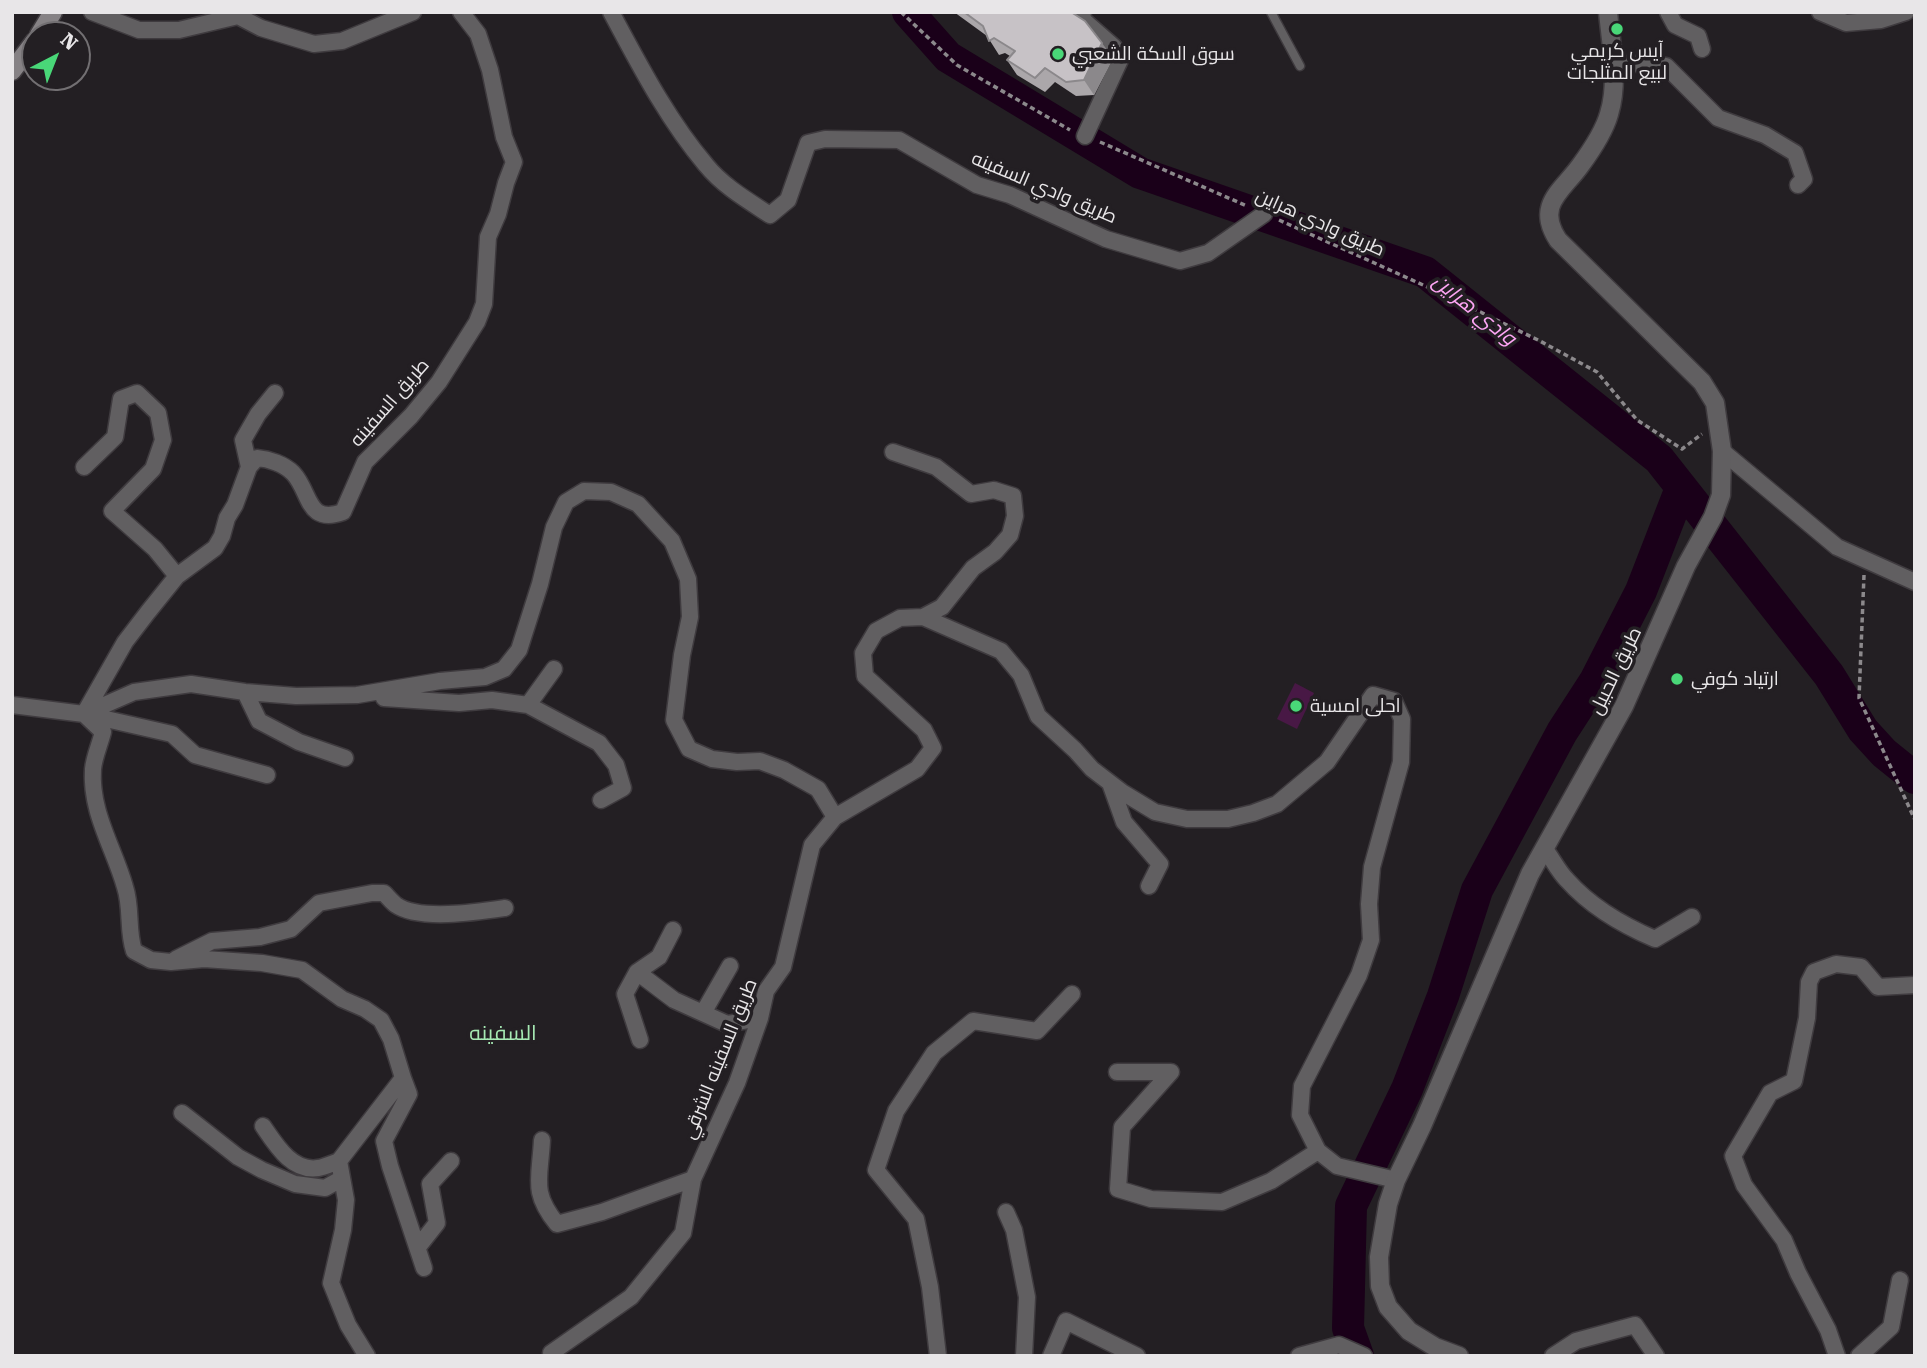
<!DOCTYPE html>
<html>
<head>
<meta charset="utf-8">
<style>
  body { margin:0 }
  #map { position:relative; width:1927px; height:1368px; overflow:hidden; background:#231f23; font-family:"Roboto Serif",serif }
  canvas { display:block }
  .frame { position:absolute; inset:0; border:14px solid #e8e6e8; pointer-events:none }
  .north { position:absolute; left:21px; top:21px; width:70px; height:70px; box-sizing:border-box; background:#231f23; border:2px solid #726f72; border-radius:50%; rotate:42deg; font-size:19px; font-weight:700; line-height:28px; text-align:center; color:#e8e6e8 }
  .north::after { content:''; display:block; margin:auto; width:24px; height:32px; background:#49d778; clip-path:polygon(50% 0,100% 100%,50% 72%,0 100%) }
</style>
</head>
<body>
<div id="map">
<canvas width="1927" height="1368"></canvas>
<div class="frame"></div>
<div class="north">N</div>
</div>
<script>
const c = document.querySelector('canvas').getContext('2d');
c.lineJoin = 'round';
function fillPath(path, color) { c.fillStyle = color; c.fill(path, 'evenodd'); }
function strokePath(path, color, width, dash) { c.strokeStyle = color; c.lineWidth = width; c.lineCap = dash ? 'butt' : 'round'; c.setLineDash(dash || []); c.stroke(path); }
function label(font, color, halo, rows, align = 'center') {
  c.font = font + ' "Roboto Serif",Cairo,serif'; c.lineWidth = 7; c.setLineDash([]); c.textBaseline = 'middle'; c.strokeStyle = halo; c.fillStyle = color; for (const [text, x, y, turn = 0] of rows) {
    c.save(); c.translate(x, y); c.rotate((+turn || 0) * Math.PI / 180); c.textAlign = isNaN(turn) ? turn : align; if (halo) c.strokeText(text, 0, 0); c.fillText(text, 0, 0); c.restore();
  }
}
fillPath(new Path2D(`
  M1295 683 1314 693 1297 729 1277 719Z`), '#481845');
strokePath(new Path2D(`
  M908 12 948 57 1140 173 1425 272 1659 459 1829 675 1863 730 1884 753 1915 778
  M1358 1356 1348 1328 1351 1206 1407 1089 1443 996 1477 890 1562 732 1595 681 1641 591 1681 488`), '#1a0019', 32);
const service = new Path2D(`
  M1271 12 1300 66`);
const minor = new Path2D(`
  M92 12 139 30H179L238 16 261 28 314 44 342 41 413 12
  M611 12C639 64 667 119 706 165 723 186 747 200 770 215L788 200 808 143 825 139 899 140 977 185 1010 195 1106 239 1180 261 1208 253 1264 214
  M1083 12 1082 19 1114 47 1120 60 1085 136
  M1668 12 1675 25 1698 36 1702 49
  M1820 12 1846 23 1881 20 1906 12
  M1613 62 1666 66 1718 118 1765 135 1795 153 1804 179 1798 185
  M1722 451 1837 547 1915 582
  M893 452 936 467 971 494 994 490 1013 496 1015 516 1010 535 995 552 973 568 942 607 923 617
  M84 467 115 437 121 399 137 393 158 413 163 440 153 469 112 511 155 549 177 576
  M249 467 243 440 258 414 275 393
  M245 692 259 721 299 742 345 758
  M384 698 459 703 492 700 528 705 599 743 616 765 623 788 601 800
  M12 705 84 714 125 642 148 612 177 576 215 548 222 536 227 518 235 505 249 467 257 458C269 459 284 464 293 473 311 492 306 525 343 512L365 462 411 416 439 382 477 322 484 304 488 237 498 214 506 183 514 162 504 137 490 70 478 34 461 12
  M528 705 554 669
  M84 714 134 692 191 684 245 692 296 696 357 695 440 681 485 677 504 669 519 650 540 584 554 527 566 502 584 491 611 492 638 504 672 541 688 579 690 617 682 655 674 720 689 749 712 759 737 762 760 761 784 770 818 789 835 817
  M84 714 103 732C100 744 94 757 93 769 90 812 114 848 125 887 132 908 127 930 134 951L151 960 171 962 204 959 262 963 302 970 342 999 365 1009 381 1020 391 1039 403 1078 339 1161 346 1200 343 1230 331 1283 348 1325 367 1356
  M84 714 172 734 195 755 267 775
  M1110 783 1124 822 1160 864 1149 886
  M1544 848C1552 858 1558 871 1567 880 1591 907 1622 925 1655 939L1692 917
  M176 959 212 941 260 937 291 929 319 903 372 893H384C388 897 392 902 396 905 419 921 478 912 505 908
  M637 972 659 957 673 930
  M703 1013 730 966
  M640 1040 625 994 637 972 674 1000 727 1024 760 1018
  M1117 1072H1171L1122 1127 1118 1189 1151 1199 1222 1202 1271 1181 1318 1151
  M403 1078 409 1094 384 1141 390 1166 424 1268
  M182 1113 238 1157 262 1170 295 1184 325 1188 341 1179
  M263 1126C276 1145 292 1172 318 1168 325 1167 333 1163 339 1161
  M542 1140C540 1179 531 1192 557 1224L602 1212 693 1179
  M1006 1212 1014 1230 1027 1297 1024 1356
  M418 1247 437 1223 430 1184 451 1161
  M554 1356 551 1353 631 1297 683 1233 693 1179 737 1083 760 1018 766 991 783 967 812 845 835 817 917 769 933 748 924 730 865 676 863 653 876 631 900 618 923 617 1001 651 1021 675 1038 716 1075 750 1092 769 1122 792 1155 812 1187 819H1228L1253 813 1277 804 1327 762 1373 695 1394 701 1402 719 1401 762 1372 867 1369 904 1371 940 1359 975 1302 1086 1300 1115 1318 1151 1337 1166 1396 1180
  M938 1356 930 1287 916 1219 876 1170 896 1111 934 1053 973 1021 1037 1031 1072 994
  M1051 1356 1066 1321 1137 1356
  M1299 1356 1339 1345 1364 1356
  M1553 1356 1576 1341 1635 1325 1656 1356
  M1837 1356 1828 1330 1798 1273 1784 1240 1744 1185 1733 1156 1770 1093 1794 1081 1807 1018 1809 982 1814 972 1836 964 1861 967 1878 987 1915 985
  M1859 1356 1891 1327 1900 1280`);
const tertiary = new Path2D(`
  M1459 1356 1435 1347 1409 1331 1388 1307 1380 1286 1379 1257 1388 1204 1396 1180 1422 1126 1530 874 1624 706 1686 566 1713 517 1721 495 1722 451 1715 403 1702 382 1558 240C1535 205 1562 191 1580 166 1591 151 1604 132 1609 114 1619 82 1611 45 1608 12`);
const secondary = new Path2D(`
  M39 35 53 12
  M12 71 35 41`);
strokePath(service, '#3f3b3f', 11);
strokePath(minor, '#3f3b3f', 19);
strokePath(tertiary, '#3f3b3f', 21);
strokePath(secondary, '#3f3b3f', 21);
strokePath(new Path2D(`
  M901 12 957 65 1070 130
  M1100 142 1247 206
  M1279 220 1443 294 1540 341 1597 372 1637 420 1682 449 1702 434
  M1864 575 1859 698 1915 820`), '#8c898c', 3.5, [5, 3.5]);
strokePath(service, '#615f61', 8);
strokePath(minor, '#615f61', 16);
strokePath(tertiary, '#615f61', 18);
strokePath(secondary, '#868285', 18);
fillPath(new Path2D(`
  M954 12H1075V15L1113 58 1094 95 1076 96 1055 82 1045 92 1017 75 1007 60 1010 56 1005 53 999 55 987 36Z`), '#aba7aa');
fillPath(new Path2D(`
  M1102 43 1113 58 1094 95 1084 80Z`), '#8b888b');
const building = new Path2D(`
  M964 12H1071L1085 21 1102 43 1084 80 1066 82 1045 68 1035 78 1007 60 1015 51 994 38 989 41 983 26Z`);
fillPath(building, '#c7c2c6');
strokePath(building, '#8b888b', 2);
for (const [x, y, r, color] of [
  [1617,29,7,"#49d778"],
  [1058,54,7,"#49d778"],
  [1677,679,7,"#49d778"],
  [1296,706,7,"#49d778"]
]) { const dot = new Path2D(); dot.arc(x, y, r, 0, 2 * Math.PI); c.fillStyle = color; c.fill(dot); strokePath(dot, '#231f23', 2.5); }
label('19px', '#e8e6e8', '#231f23', [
  ["آيس كريمي",1617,51,"center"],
  ["لبيع المثلجات",1617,73,"center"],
  ["سوق السكة الشعبي",1072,54],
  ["ارتياد كوفي",1691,679],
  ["احلى امسية",1310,706]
], 'left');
label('19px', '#e8e6e8', '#231f23', [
  ["طريق وادي السفينه",1044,188,23],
  ["طريق وادي هراين",1320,223,24],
  ["طريق السفينه",390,403,-49],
  ["طريق الحبيل",1616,671,-64],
  ["طريق السفينه الشرقي",720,1059,-68]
]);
label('italic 21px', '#fda5f4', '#231f23', [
  ["وادي هراين",1474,310,39]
]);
label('21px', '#a6eab4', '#231f23', [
  ["السفينه",503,1034]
]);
</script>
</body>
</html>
